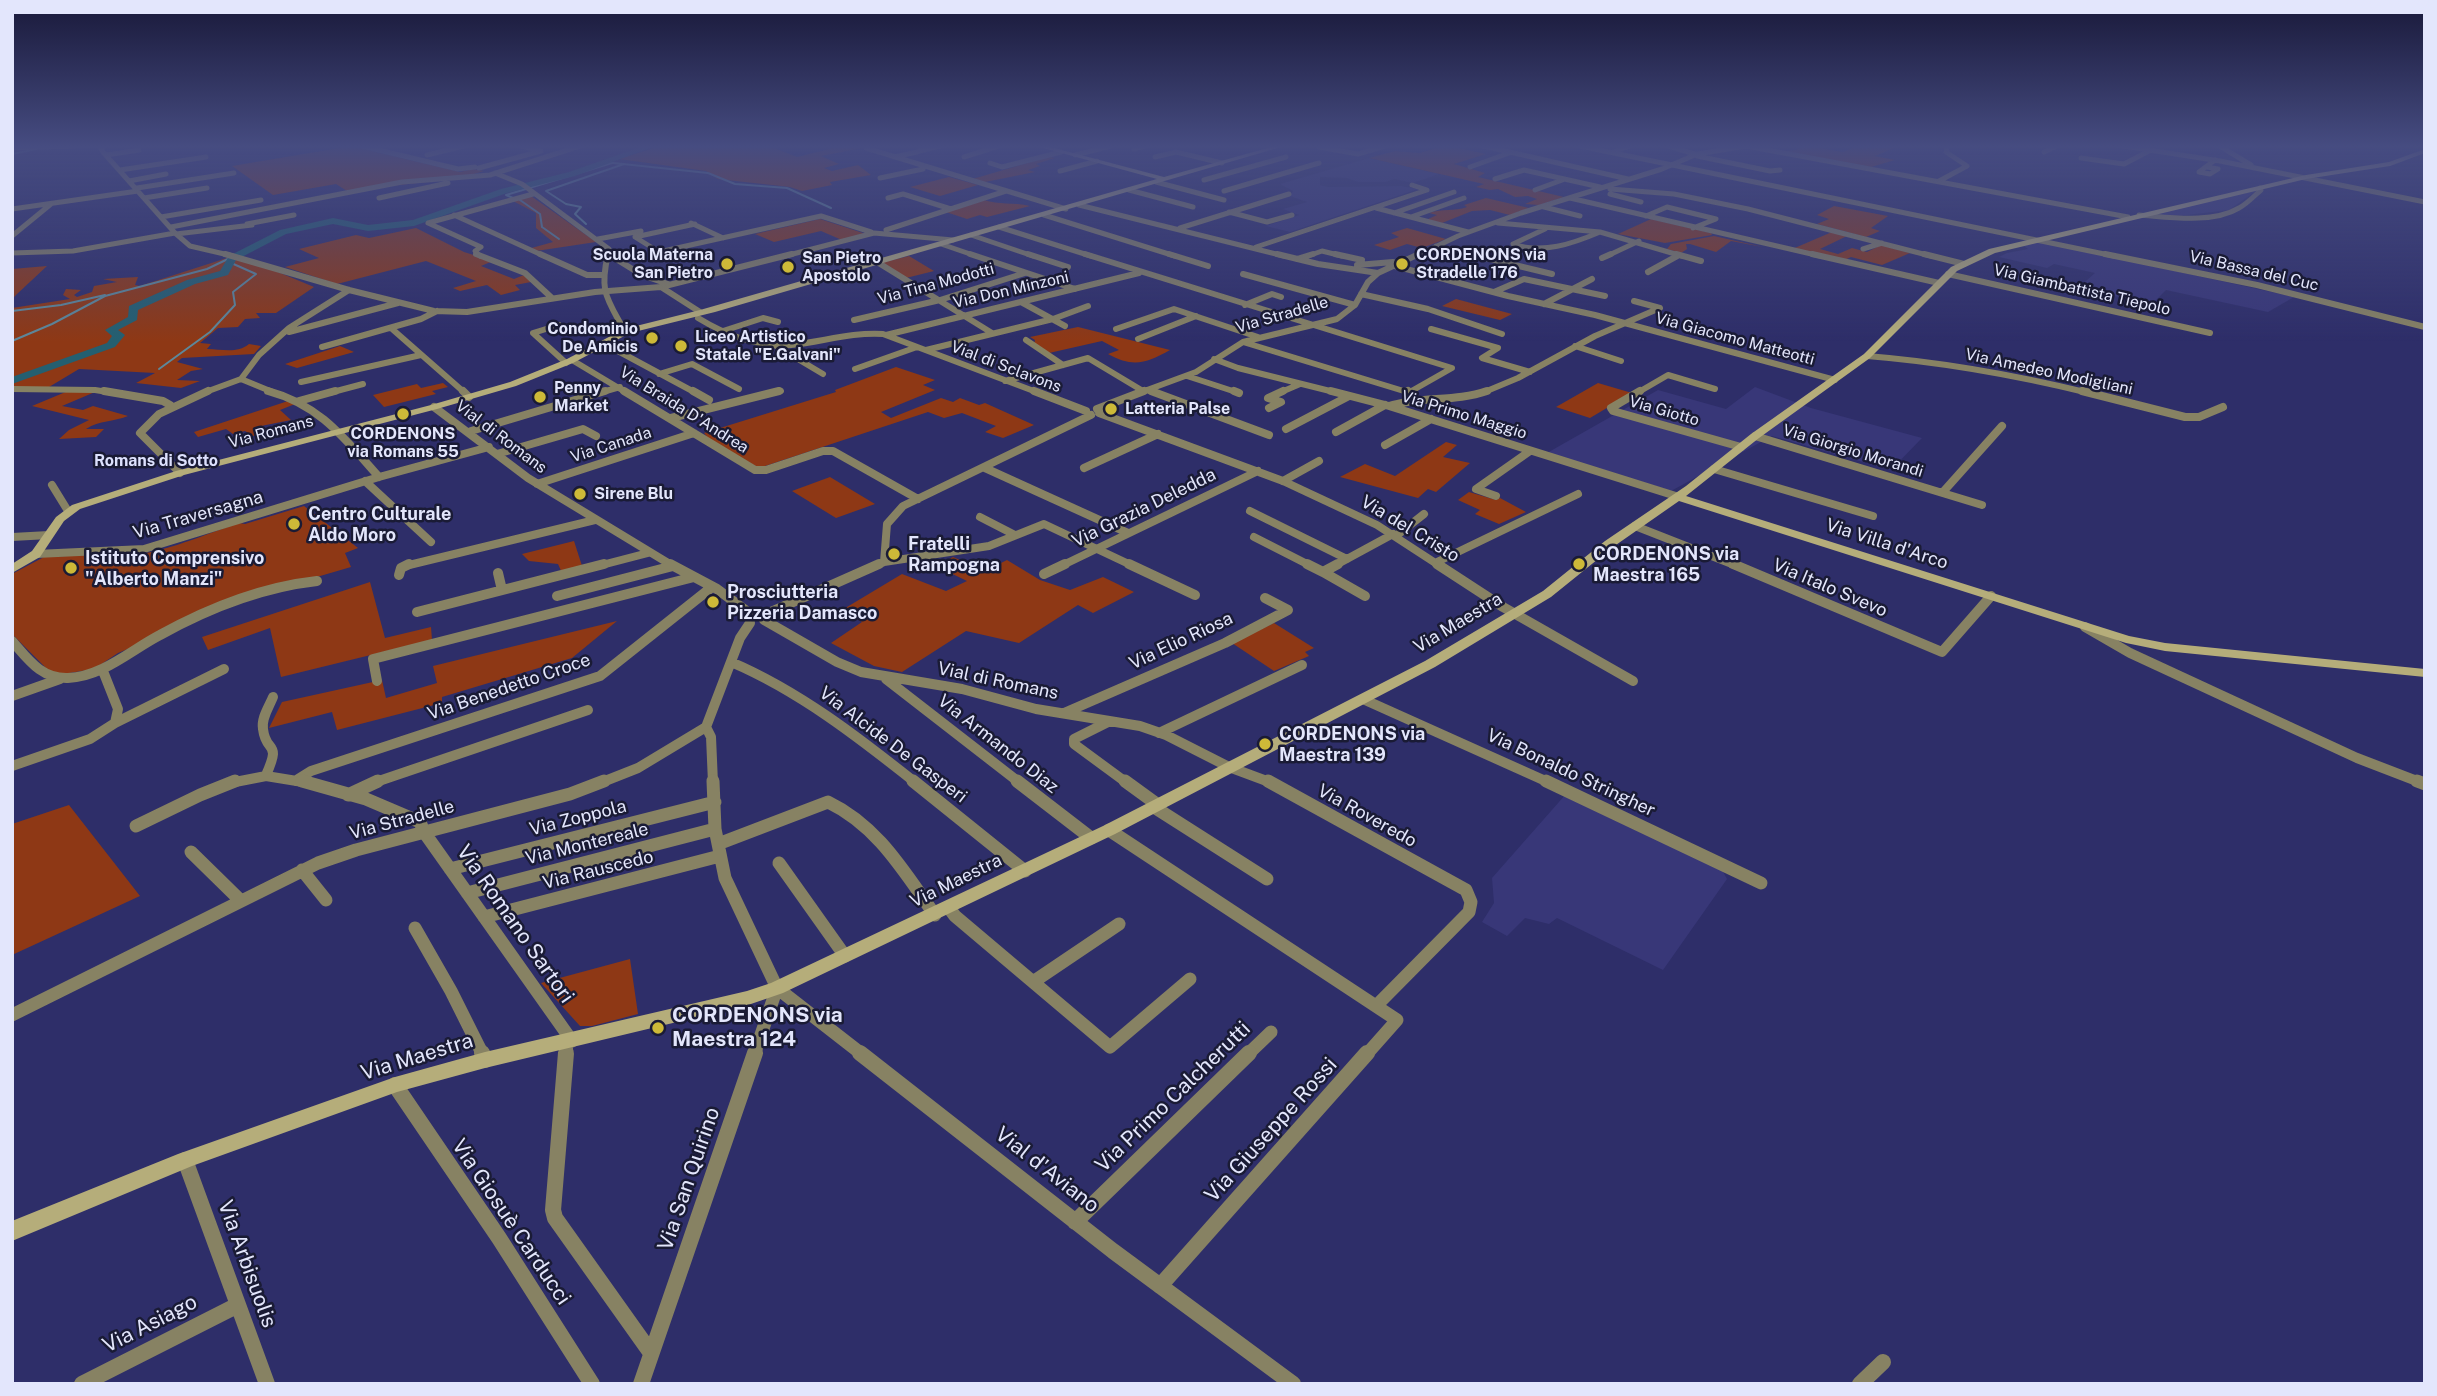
<!DOCTYPE html>
<html>
<head>
<meta charset="utf-8">
<style>
  body { margin:0 }
  #map { position:relative; width:2437px; height:1396px; overflow:hidden; background:#2e2e69; font-family:"Public Sans",sans-serif }
  canvas { display:block }
  .frame { position:absolute; inset:0; border:14px solid #e3e6fc; pointer-events:none }
</style>
</head>
<body>
<div id="map">
<canvas width="2437" height="1396"></canvas>
<div class="frame"></div>
</div>
<script>
const c = document.querySelector('canvas').getContext('2d');
c.lineJoin = 'round';
function fillPath(path, color) { c.fillStyle = color; c.fill(path, 'evenodd'); }
function strokePath(path, color, width, dash) { c.strokeStyle = color; c.lineWidth = width; c.lineCap = dash ? 'butt' : 'round'; c.setLineDash(dash || []); c.stroke(path); }
function label(font, color, halo, rows, align = 'center') {
  c.font = font + ' "Public Sans",sans-serif'; c.lineWidth = 5; c.setLineDash([]); c.textBaseline = 'middle'; c.strokeStyle = halo; c.fillStyle = color; for (const [text, x, y, turn = 0] of rows) {
    c.save(); c.translate(x, y); c.rotate((+turn || 0) * Math.PI / 180); c.textAlign = isNaN(turn) ? turn : align; if (halo) c.strokeText(text, 0, 0); c.fillText(text, 0, 0); c.restore();
  }
}
fillPath(new Path2D(`
  M1369 158 1439 174 1413 183 1394 179 1386 182H1358L1347 178 1320 177V185L1328 187 1401 186 1418 189 1290 232 1266 226 1299 215 1283 209 1307 202 1290 196 1293 191 1280 184Z
  M2256 191 2229 210 2187 215H2147Z
  M2041 242 2066 247 2294 297 2268 312 2166 290 2152 304 2078 288 2095 273 2054 264 2047 268 1999 257 2007 253 2028 249 2024 246Z
  M1755 387 1811 408 1922 438 1891 470 1772 436 1671 491 1547 453 1658 390 1726 409Z
  M1566 794 1721 868 1727 879 1663 970 1557 918 1549 924 1525 918 1507 936 1482 922 1494 903 1492 878Z`), '#383778');
fillPath(new Path2D(`
  M663 145H767L797 157 845 145 863 148 821 156 839 164 824 168 832 171 858 165 871 175 830 182 832 185 802 191 790 187 718 179 706 171 619 159Z
  M1446 145 1486 154 1454 164 1485 173 1478 177 1564 197 1539 205 1525 204 1537 199 1528 196 1515 197 1498 189 1490 190 1476 187 1484 184 1369 158 1395 151 1419 153Z
  M1803 145 1843 152 1859 145H1901L1875 156 1895 160 1871 167 1783 151 1796 150Z
  M351 146 460 172 473 169 484 171 461 178 347 191 336 184 273 195 232 166Z
  M1048 157 1055 158 1036 164 1040 166 1028 170 1035 172 980 183 969 180Z
  M949 177 978 185 940 196 910 187Z
  M531 196 596 242 536 251 528 249 553 242 536 228V213L513 201Z
  M1486 198 1529 208 1510 215 1490 210 1472 211 1442 223 1426 220 1437 215 1429 213C1443 208 1454 212 1467 207L1464 205Z
  M984 200C999 205 1013 202 1030 206L987 217 980 215 967 219 946 212Z
  M1834 206 1888 216 1871 228 1880 231 1866 237 1817 224 1829 219 1817 215Z
  M820 219 866 234 842 240 821 231 774 242 755 234Z
  M1651 219 1711 233 1712 235 1665 243 1618 234Z
  M416 228 464 252 493 261 481 266 514 279 524 275 531 282 515 285 520 290 501 295 487 285 460 291 453 288 476 281 426 261 337 284 285 267 319 258 299 249 356 235 369 238Z
  M1407 228 1446 239 1422 248 1407 244 1390 250 1374 245 1399 237 1391 233Z
  M1832 232 1847 236 1820 249 1838 254 1852 248 1867 252 1881 245 1910 253 1882 265 1851 257 1840 262 1790 250Z
  M1714 236 1763 247 1731 241 1716 252 1690 244H1686L1687 249 1681 253 1667 249 1671 244Z
  M909 256 934 271 906 278 881 263Z
  M230 257 249 260 314 287 276 313H256L260 318 245 319 238 327 218 328 200 343 211 344 207 349C222 349 237 354 249 344L261 346 254 354 182 358 177 362 203 369 191 371 177 380 200 381 181 388 136 383 155 373 79 369 49 387H12V308L70 299 63 295 66 289 81 290 74 295 77 297 92 292 94 286 117 282 103 279 138 277 135 285 140 286Z
  M47 266 17 294 12 299V269Z
  M1456 299 1512 314 1500 320 1442 306Z
  M1078 327 1170 350C1147 363 1133 368 1108 354L1119 350 1102 341 1049 353 1034 344 1035 340 1030 337Z
  M340 346 354 352 297 368 285 364Z
  M896 367 935 380 923 385 935 390 881 412 891 418 941 398 953 402 960 398 979 405 985 403 1034 425 1003 438 985 432 996 426 962 413 944 418 928 412 759 468 709 439 704 433 836 392 835 390Z
  M443 383 448 387 432 391 436 394 384 407 373 395 417 384 421 388Z
  M1598 383 1632 393 1590 418 1556 407Z
  M68 391 95 392 62 406 83 410 93 406 128 416C113 422 100 420 86 429H104L96 437 59 439 69 430 89 420 32 406Z
  M288 401 295 404 280 410 291 420 256 427 261 433 253 436 245 431 233 434 226 429 198 437 194 432Z
  M1446 442 1457 445 1443 457 1470 463 1436 492 1428 489 1418 498 1340 477 1365 464 1395 476Z
  M830 477 875 504 836 518 792 491Z
  M1469 492 1496 500 1500 498 1526 512 1499 524 1475 514 1480 510 1458 500Z
  M304 506 358 548 345 553 351 567 262 593 118 653 94 669 63 674 50 672 12 634V574L44 557 114 554 112 557C158 556 197 537 239 523L245 524Z
  M574 541 583 569 562 573 558 564 529 561 522 554Z
  M953 557 985 571 1007 560 1040 580 1070 590 1103 577 1134 592 1093 613 1078 605 1019 643 966 631 902 672 874 666 831 643 862 622 842 610 902 574 946 591 967 581 936 566Z
  M370 582 385 638 431 627 432 640 281 677 270 628 208 650 202 637Z
  M617 621 572 658 442 697V703L337 730 332 712 269 728 282 702 382 680 386 698 437 683 433 666Z
  M1274 623 1314 648 1305 652 1309 656 1274 671 1232 643Z
  M69 805 140 896 12 955V824Z
  M630 959 638 1014 592 1026H580L541 983Z`), '#8e3815');
strokePath(new Path2D(`
  M12 154 37 149
  M604 162 708 173 735 184 787 188 831 208
  M513 198 506 195 612 163
  M520 200 540 214 542 227 559 239
  M586 224 575 214 581 207 566 204 546 191 624 164
  M12 311 61 305 105 295
  M12 341 52 324 105 296 207 269 230 258
  M159 369 210 332 235 305 233 292 256 274 229 262`), '#5d889a', 2);
fillPath(new Path2D(`
  M646 145H658L575 176 507 193 414 226 368 231 333 224 286 234 236 260 228 275 195 284 138 310 137 320 118 330 125 335 115 347 12 384V377L107 343 112 336 105 330 128 317 129 306 187 280 220 271 229 256 280 230 333 218 368 225 413 220 501 189 569 172Z`), '#245f70');
strokePath(new Path2D(`
  M105 145 101 149 103 152 175 233 190 246 233 256
  M1414 145H1433
  M1479 145 1628 179
  M1575 145 2114 256
  M1665 145 1695 154
  M2117 145 2220 161 2425 202
  M2218 145 2251 165
  M362 146 458 169 475 167
  M1746 146 2128 217
  M1319 147 1358 154 1388 145
  M12 148 104 145
  M866 148 1066 209
  M1134 149 1149 145
  M919 151 945 145
  M1613 152 1633 145
  M2044 152 2059 145
  M106 155 139 150
  M427 155 468 145
  M1075 155 1111 146
  M1697 156 1770 171 1780 170
  M894 157 917 152
  M964 157 1002 145
  M1155 157 1176 152 1222 163
  M2081 158 2124 164 2151 150
  M990 163 1002 167 1061 152
  M1470 167 1509 153
  M2207 167 2218 169 2210 174 2199 172 2215 160
  M479 168 541 151 517 145
  M120 170 206 157
  M1060 171 1097 161
  M495 173 522 184 609 249 608 256
  M880 178 923 169
  M1495 179 1524 170 1600 187
  M1204 180 1286 157
  M129 181 166 174
  M1939 181 1967 166 1946 152 1948 145
  M1156 182 1224 200
  M137 188 234 173
  M1610 189 1674 194 1748 209 1931 256
  M1129 190 1193 207
  M1535 190 1565 179
  M1224 191 1319 163
  M1610 194 1641 202
  M144 198 207 188
  M379 198 448 183
  M888 198 903 194 951 209
  M1570 198 1820 256
  M1079 205 1284 256
  M1544 207 1580 216
  M1376 208 1468 232
  M12 209 138 191
  M1229 212 1267 222 1292 215
  M1394 213 1454 192
  M454 215 544 256
  M1044 215 1175 256
  M2139 215C2169 217 2212 224 2239 208 2247 204 2254 196 2261 190L2260 188
  M1646 216 1667 207 1716 219 1693 228
  M161 217 261 200
  M1411 217 1464 198
  M691 223 723 238
  M1498 223 1600 232 1682 256
  M247 224 294 215
  M695 224 635 237 659 252 821 216 871 232
  M171 227 402 182 490 175 583 145
  M999 227 1091 256
  M1180 228 1289 194
  M1545 229 1513 244C1543 254 1572 244 1600 232
  M886 230 1006 191
  M176 234 252 225
  M971 235 1033 256
  M12 236 51 204
  M598 239 641 231
  M941 244 976 256
  M1436 246 1476 256
  M1256 247 1427 190 1412 185
  M1863 249 1882 243
  M12 253 73 251 175 233
  M608 254 611 256
  M480 256 475 251 481 247 428 223 533 194
  M785 256 874 233 953 240
  M1308 256 1322 251 1342 256
  M1416 256 1458 236 1521 213 1662 169 1697 154 1753 145
  M1607 256 1639 241`), '#878263', 5);
strokePath(new Path2D(`
  M225 254 349 290 434 311 467 312 595 292 661 287 792 254
  M476 254 525 273 552 298
  M540 254 587 275H603
  M608 254C599 293 607 298 625 332
  M608 254 642 275 668 284
  M970 254 1075 289
  M1028 254 1068 267
  M1085 254 1452 368 1408 393
  M1169 254 1208 266
  M1277 254 1318 264 1378 273
  M1335 254 1362 260
  M1469 254 1552 274
  M1676 254 1701 261
  M1812 254 1939 283
  M1924 254 1964 264
  M2105 254 2257 285 2425 327
  M1602 258 1611 254
  M1297 259 1313 254
  M877 262 992 333
  M1357 265 1393 262
  M1391 265 1508 296 1595 315 1835 380
  M1648 272 1679 255
  M1243 274 1355 305
  M1948 274 2210 333
  M661 287 700 312
  M1494 292 1524 279 1605 296
  M1361 294 1428 309 1502 334
  M1021 302 1065 326
  M1544 304 1592 279
  M1245 305 1272 294 1281 297
  M698 318C726 335 757 348 791 345 822 342 851 332 883 334L1039 393
  M854 320 940 300 1025 273
  M559 325 533 333 566 363
  M391 328 465 393
  M1116 329 1174 309 1258 337
  M1431 329 1498 348 1482 358 1530 372
  M723 331 763 318 778 322
  M289 332 398 303
  M886 335 1139 273
  M1138 339 1196 316
  M1026 340 1063 365
  M1243 342 1407 392
  M600 346 616 350 696 393
  M776 346 823 374
  M1575 346 1621 361
  M322 347 421 319 437 311
  M926 350 1053 319 1088 306
  M1867 356C1943 362 2015 375 2089 393
  M1214 359 1238 368 1338 393
  M572 360 627 393
  M855 369 917 347
  M659 374 692 364 739 389
  M1187 376 1239 393
  M241 379 275 393
  M1005 381 1088 358 1143 391
  M301 382 421 355
  M12 389 95 390 114 393
  M1147 390 1156 393
  M203 393 241 379 259 355 289 328 349 290
  M329 393 363 384
  M599 393 620 387
  M772 393 781 391
  M1139 393 1196 372 1243 342 1337 319 1355 305 1368 282 1378 273 1419 254
  M1279 393 1300 384
  M1482 393 1518 378 1595 336 1660 308 1634 301
  M1637 393 1668 375 1715 389`), '#878263', 6);
strokePath(new Path2D(`
  M104 391 163 401 170 405
  M268 391C320 405 344 438 379 477
  M463 391 469 397
  M624 391 755 470H766L823 451H833L918 499
  M693 391 709 400
  M1034 391 1086 411
  M1151 391 1269 435
  M1234 391 1239 393
  M1331 391 1389 406 1679 497
  M1408 391 1414 399
  M1640 391 1611 408 1613 411 1741 447
  M2082 391 2185 417H2199L2223 407
  M299 401 335 391
  M1389 406C1421 396 1455 402 1487 391
  M434 407 528 478 673 566
  M1269 408 1281 402 1268 398 1283 391
  M1097 409 1144 391
  M1099 413 1283 481 1377 525 1440 566
  M671 418 779 391
  M1286 429 1349 396
  M471 431 605 391
  M1336 432 1385 405
  M1755 436 1982 505
  M1385 445 1431 419
  M497 454 583 429 596 436
  M985 468 1128 533
  M1084 468 1158 434
  M1714 469 1873 516
  M180 473 140 433 159 414 208 391
  M365 481 431 542
  M1283 481 1319 461
  M537 484 694 433
  M52 485 68 511
  M1943 492 2002 426
  M1496 496 1476 489 1530 451
  M1250 511 1347 559
  M980 517 1015 535
  M1635 526 1737 566
  M1396 536 1424 514
  M12 537 49 535
  M1254 537 1311 566
  M36 554 144 549 379 477 489 447
  M884 562 989 546 1044 524 1133 566
  M1437 562 1578 494
  M405 566 595 520
  M598 566 648 553
  M875 566 884 562 887 524 903 506 1091 415
  M1061 566 1258 471
  M1334 566 1393 534`), '#878263', 8);
strokePath(new Path2D(`
  M670 564 717 589 752 615
  M1129 564 1195 595
  M1307 564 1323 572
  M1338 564 1323 572 1365 596
  M1437 564 1503 607 1633 681
  M1733 564 1942 652 1991 596
  M498 573 502 590
  M1044 574 1065 564
  M399 575 401 568 409 564
  M557 596 673 566
  M417 612 604 564
  M764 615 879 564
  M764 620 837 662 861 672 962 689 1036 709 1140 726 1166 735 1229 767 1272 783
  M2085 627 2130 653 2357 758 2422 783
  M12 641C28 659 41 679 68 678 102 677 131 650 160 635 207 609 263 587 317 581
  M731 662C799 691 858 737 916 783
  M103 671 118 709 115 723
  M886 679 1020 783
  M377 681 373 659 694 577
  M12 696 60 679
  M1365 700 1550 783
  M1064 713 1225 643 1288 610 1265 598
  M1110 721 1074 739V744L1127 783
  M706 727 711 737 713 783
  M1159 733 1302 665
  M12 766 90 739 115 723 224 669
  M266 775C282 739 266 755 263 729 261 718 269 707 273 697
  M295 781 311 771 600 676 712 587
  M230 783 266 776 309 783
  M373 783 588 710
  M600 783 638 768 706 727 740 638 750 623`), '#878263', 10);
strokePath(new Path2D(`
  M302 781 366 799 420 822 424 832 572 1041
  M713 781 715 829 725 878 777 988 863 1055
  M913 781 1025 871
  M1017 781 1091 838
  M1125 781 1158 805
  M1268 781 1466 890 1471 902 1469 912 1376 1006
  M1546 781 1761 883
  M2417 781 2425 784
  M348 795 378 781
  M1154 807 1267 879
  M136 826 200 795 235 781
  M1109 830 1397 1020 1366 1055
  M718 844 828 802C878 826 904 872 935 915
  M191 852 241 901
  M779 863 845 956
  M450 869 715 802
  M302 870 326 900
  M467 893 715 829
  M949 908 955 916 1110 1047 1190 979
  M484 917 720 856
  M415 928 451 991 483 1055
  M1033 982 1119 924
  M12 1015 318 863 356 850 570 794 604 781
  M566 1055 567 1042
  M754 1055 777 988
  M1247 1055 1271 1032`), '#878263', 13);
strokePath(new Path2D(`
  M482 1053 485 1060
  M566 1053 553 1210 555 1218 651 1353
  M860 1053 1113 1251 1293 1384
  M395 1085 499 1238 592 1384
  M185 1160 267 1384
  M1075 1222 1249 1053
  M1160 1286 1367 1053
  M82 1384 238 1305
  M641 1384 755 1053
  M1860 1384 1883 1362`), '#878263', 16);
fillPath(new Path2D(`
  M1032 145H1043L1164 177 1278 145H1288L715 312 630 333 573 363 516 386 437 409 184 475 80 509 64 521 40 557 12 573V564L32 551 56 517 72 505 176 471 431 405 510 382 567 359 624 329 700 310 1157 179Z
  M2425 149V153L2390 166 2306 179 1995 253 1957 271 1870 358 1759 438 1686 496 2129 636 2165 643 2425 669V677L2165 651 2126 643 1679 501 1613 547 1551 597 1435 667 1115 834 783 993 748 1005 485 1068 397 1092 192 1166 12 1241V1221L178 1154 395 1077 485 1052 747 991 771 983 1103 826 1425 661 1543 591 1605 541 1686 486 1751 434 1864 354 1951 267 1989 249 2306 175 2389 162Z`), '#b5ad7a');
const sky = c.createLinearGradient(0, 0, 0, 341);
sky.addColorStop(0, '#19193a');
sky.addColorStop(0.43, '#464c81');
sky.addColorStop(1, '#464c8100');
c.fillStyle = sky;
c.fillRect(0, 0, 2437, 341);
for (const [x, y, r, color] of [
  [727,264,7,"#cdb938"],
  [1402,264,7,"#cdb938"],
  [788,267,7,"#cdb938"],
  [652,338,7,"#cdb938"],
  [681,346,7,"#cdb938"],
  [540,397,7,"#cdb938"],
  [1111,409,7,"#cdb938"],
  [403,414,7,"#cdb938"],
  [580,494,7,"#cdb938"],
  [294,524,7,"#cdb938"],
  [894,554,7,"#cdb938"],
  [1579,564,7,"#cdb938"],
  [71,568,7,"#cdb938"],
  [713,602,7,"#cdb938"],
  [1265,744,7,"#cdb938"],
  [658,1028,7,"#cdb938"]
]) { const dot = new Path2D(); dot.arc(x, y, r, 0, 2 * Math.PI); c.fillStyle = color; c.fill(dot); strokePath(dot, '#1a1b35', 2.5); }
label('bold 16px', '#e3e6fc', '#1a1b35', [
  ["Scuola Materna",713,255,"right"],
  ["San Pietro",713,273,"right"],
  ["CORDENONS via",1416,255],
  ["Stradelle 176",1416,273],
  ["San Pietro",802,258],
  ["Apostolo",802,276],
  ["Condominio",638,329,"right"],
  ["De Amicis",638,347,"right"],
  ["Liceo Artistico",695,337],
  ["Statale \"E.Galvani\"",695,355],
  ["Penny",554,388],
  ["Market",554,406],
  ["Latteria Palse",1125,409],
  ["CORDENONS",403,434,"center"],
  ["via Romans 55",403,452,"center"],
  ["Sirene Blu",594,494]
], 'left');
label('16px', '#e3e6fc', '#1a1b35', [
  ["Via Bassa del Cuc",2254,271,13],
  ["Via Tina Modotti",936,284,-15],
  ["Via Don Minzoni",1011,290,-13],
  ["Via Giambattista Tiepolo",2082,290,13],
  ["Via Stradelle",1282,315,-16],
  ["Via Giacomo Matteotti",1735,339,15],
  ["Vial di Sclavons",1006,367,21],
  ["Via Amedeo Modigliani",2049,372,12],
  ["Via Braida D'Andrea",684,410,32],
  ["Via Giotto",1664,411,16],
  ["Via Primo Maggio",1464,415,17],
  ["Via Romans",271,432,-15],
  ["Vial di Romans",501,437,37],
  ["Via Canada",611,445,-18],
  ["Via Giorgio Morandi",1853,451,17]
]);
label('bold 16px', '#dde1fe', '#1a1b35', [
  ["Romans di Sotto",156,461]
]);
label('18px', '#e3e6fc', '#1a1b35', [
  ["Via Grazia Deledda",1144,508,-26],
  ["Via Traversagna",198,515,-16],
  ["Via del Cristo",1410,529,31],
  ["Via Villa d'Arco",1887,544,18],
  ["Via Italo Svevo",1830,588,23],
  ["Via Maestra",1458,623,-31],
  ["Via Elio Riosa",1181,641,-25],
  ["Vial di Romans",998,681,12],
  ["Via Benedetto Croce",509,687,-19],
  ["Via Armando Diaz",998,744,38],
  ["Via Alcide De Gasperi",893,745,37],
  ["Via Bonaldo Stringher",1571,773,25],
  ["Via Roveredo",1367,816,29],
  ["Via Zoppola",578,818,-14],
  ["Via Stradelle",402,820,-15],
  ["Via Montereale",587,844,-14],
  ["Via Rauscedo",598,870,-14],
  ["Via Maestra",956,881,-26]
]);
label('bold 18px', '#e3e6fc', '#1a1b35', [
  ["Centro Culturale",308,514],
  ["Aldo Moro",308,535],
  ["Fratelli",908,544],
  ["Rampogna",908,565],
  ["CORDENONS via",1593,554],
  ["Maestra 165",1593,575],
  ["Istituto Comprensivo",85,558],
  ["\"Alberto Manzi\"",85,579],
  ["Prosciutteria",727,592],
  ["Pizzeria Damasco",727,613],
  ["CORDENONS via",1279,734],
  ["Maestra 139",1279,755]
], 'left');
label('21px', '#e3e6fc', '#1a1b35', [
  ["Via Romano Sartori",515,924,55],
  ["Via Maestra",417,1057,-17],
  ["Via Primo Calcherutti",1173,1097,-44],
  ["Via Giuseppe Rossi",1271,1130,-48],
  ["Vial d'Aviano",1047,1170,38],
  ["Via San Quirino",689,1179,-71],
  ["Via Giosuè Carducci",511,1222,56],
  ["Via Arbisuolis",247,1264,70],
  ["Via Asiago",150,1324,-27]
]);
label('bold 21px', '#e3e6fc', '#1a1b35', [
  ["CORDENONS via",672,1016],
  ["Maestra 124",672,1040]
], 'left');
</script>
</body>
</html>
